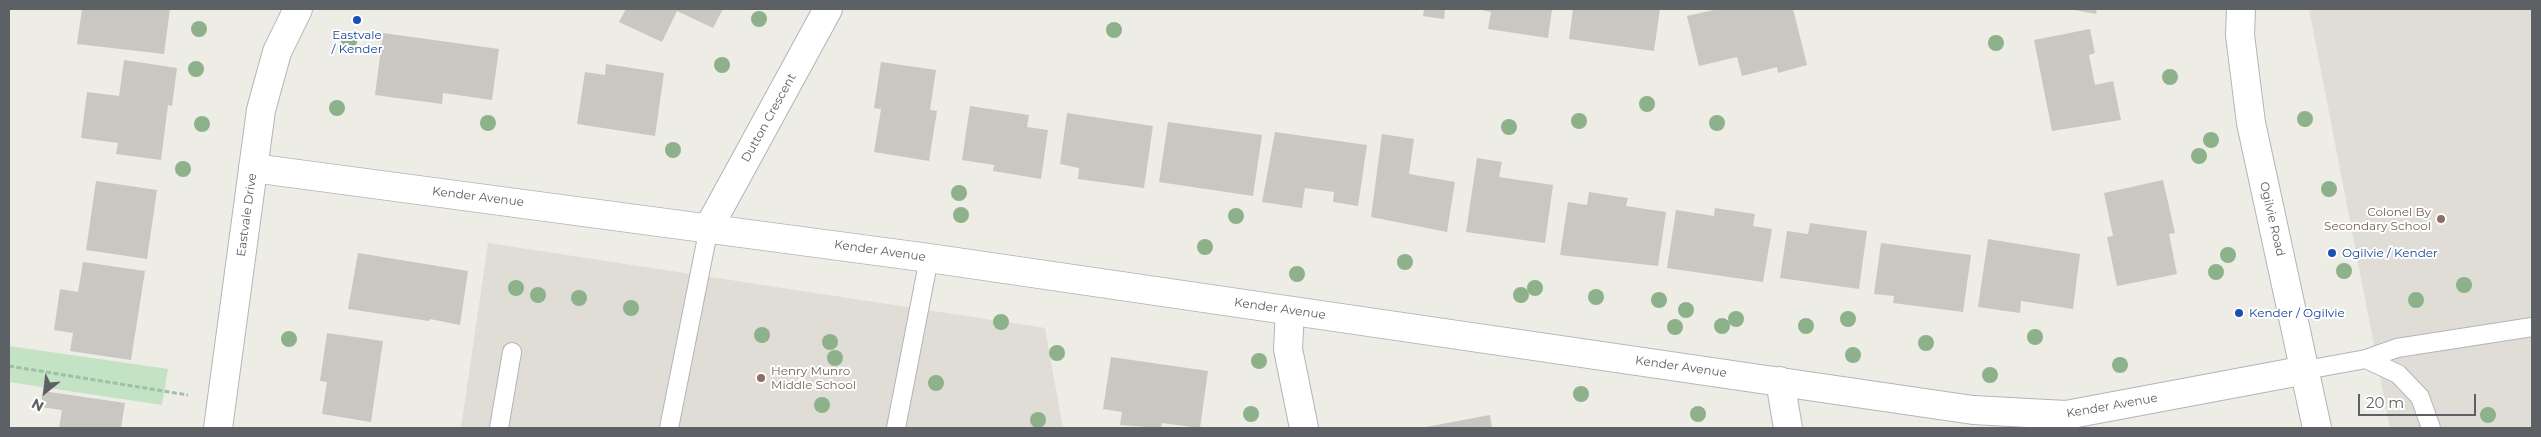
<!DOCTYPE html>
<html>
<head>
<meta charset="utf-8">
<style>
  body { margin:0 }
  #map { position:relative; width:2541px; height:437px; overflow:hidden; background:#edece5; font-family:Montserrat,sans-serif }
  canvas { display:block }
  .frame { position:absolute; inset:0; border:10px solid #5d6064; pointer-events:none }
  .north { position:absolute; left:20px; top:367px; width:50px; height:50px; -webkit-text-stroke:4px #fff; paint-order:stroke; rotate:209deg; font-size:14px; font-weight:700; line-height:20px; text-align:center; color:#5d6064 }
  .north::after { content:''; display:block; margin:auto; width:18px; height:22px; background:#5d6064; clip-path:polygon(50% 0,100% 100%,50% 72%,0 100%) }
  .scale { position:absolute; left:2358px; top:394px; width:118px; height:22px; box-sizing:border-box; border:2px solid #5d6064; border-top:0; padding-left:6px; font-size:15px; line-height:18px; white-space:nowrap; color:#5d6064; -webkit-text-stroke:4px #fff; paint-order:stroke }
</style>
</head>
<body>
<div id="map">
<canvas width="2541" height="437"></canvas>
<div class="frame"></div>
<div class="north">N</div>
<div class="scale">20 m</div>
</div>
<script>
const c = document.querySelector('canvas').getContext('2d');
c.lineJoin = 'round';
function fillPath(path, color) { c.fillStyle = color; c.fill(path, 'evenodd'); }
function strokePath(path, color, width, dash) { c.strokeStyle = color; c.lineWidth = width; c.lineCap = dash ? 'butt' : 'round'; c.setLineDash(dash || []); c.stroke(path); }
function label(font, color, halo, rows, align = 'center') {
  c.font = font + ' Montserrat,sans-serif'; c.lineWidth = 4; c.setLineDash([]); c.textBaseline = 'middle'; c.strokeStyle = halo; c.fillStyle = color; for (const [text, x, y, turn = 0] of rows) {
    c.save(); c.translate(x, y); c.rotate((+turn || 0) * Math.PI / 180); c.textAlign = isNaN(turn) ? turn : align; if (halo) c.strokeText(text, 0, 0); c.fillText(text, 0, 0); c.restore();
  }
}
fillPath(new Path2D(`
  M2309 9H2532V428H2390Z
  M488 243 1045 328 1063 428H461Z`), '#e0ddd6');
fillPath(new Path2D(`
  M9 346 168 369 162 405 9 382Z`), '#c4e2c4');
fillPath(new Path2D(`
  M82 9H170L164 54 77 44Z
  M626 9H723L713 28 677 11 662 42 619 22Z
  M1424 9H1445L1444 19 1423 16Z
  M1477 9H1552L1548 38 1488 29 1491 12Z
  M1573 9H1660L1654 51 1569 39Z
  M1718 9H1793L1807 65 1778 73 1777 67 1742 76 1737 57 1699 66 1687 16Z
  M2069 9H2097L2096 14Z
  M2090 29 2095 53 2089 55 2095 85 2113 81 2121 120 2052 131 2034 40Z
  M383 33 499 49 492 100 443 93 442 104 375 95Z
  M124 60 177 68 172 106 168 105 161 160 116 154 118 143 81 138 87 92 119 96Z
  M881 62 936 70 930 110 937 111 929 161 874 152 881 109 874 108Z
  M606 64 664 73 655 136 577 124 585 72 605 75Z
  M970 106 1029 115 1027 127 1048 130 1041 179 993 171 994 165 962 160Z
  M1067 113 1153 126 1144 188 1078 179 1079 168 1060 164Z
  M1168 122 1262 135 1253 196 1159 182Z
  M1275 132 1367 145 1358 206 1333 202 1334 192 1305 188 1302 208 1262 202Z
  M1382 134 1414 139 1409 174 1455 182 1447 232 1371 217Z
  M1477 158 1502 162 1499 177 1553 185 1545 243 1466 232Z
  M2163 180 2175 233 2169 234 2177 274 2117 286 2107 237 2113 236 2104 193Z
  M96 181 157 190 147 259 86 250Z
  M1589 192 1628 198 1626 206 1666 212 1658 266 1560 255 1568 202 1587 205Z
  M1715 208 1755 214 1753 226 1772 229 1763 282 1667 268 1676 210 1714 216Z
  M1810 223 1867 231 1859 289 1780 278 1787 231 1808 234Z
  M1988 239 2080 254 2073 309 2021 301 2020 313 1978 307Z
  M1881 243 1971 255 1963 312 1893 303 1894 296 1874 294Z
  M358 253 468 271 460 325 430 319 429 321 348 309Z
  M83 262 145 271 131 360 70 351 73 333 54 330 60 289 78 292Z
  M327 333 383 341 371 422 322 414 327 382 320 381Z
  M1111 357 1208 371 1200 428 1162 423 1161 428 1120 425 1122 412 1103 409Z
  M43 391 125 403 121 428H59L62 410 40 407Z
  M1490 415 1492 428H1426V427Z`), '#c9c7c2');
const service = new Path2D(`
  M2366 359 2398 374 2420 397 2431 428
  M2306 370 2366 359 2397 348 2532 327
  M499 428 512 352
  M669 428 709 227
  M896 428 929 258`);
const minor = new Path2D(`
  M253 168 929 258 1973 410 2066 415 2306 370
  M709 227 828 9
  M1290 311 1288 349 1304 428
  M1780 381 1788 428`);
const tertiary = new Path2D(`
  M2241 9 2240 35 2251 123 2317 428
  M218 428 261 110 277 52 298 9`);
strokePath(service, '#b2b5b8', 20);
strokePath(minor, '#b2b5b8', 30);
strokePath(tertiary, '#b2b5b8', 30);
strokePath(new Path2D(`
  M9 366 188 395`), '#9dc1a7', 3, [5, 2.5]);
strokePath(service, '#fff', 18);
strokePath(minor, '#fff', 28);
strokePath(tertiary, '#fff', 28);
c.fillStyle = '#8db18b';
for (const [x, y] of [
  [759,19],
  [199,29],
  [1114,30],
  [349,41],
  [1996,43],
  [722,65],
  [196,69],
  [2170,77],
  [1647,104],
  [337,108],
  [2305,119],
  [1579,121],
  [488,123],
  [1717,123],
  [202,124],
  [1509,127],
  [2211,140],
  [673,150],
  [2199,156],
  [183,169],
  [2329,189],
  [959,193],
  [961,215],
  [1236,216],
  [1205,247],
  [2228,255],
  [1405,262],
  [2344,271],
  [2216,272],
  [1297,274],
  [2464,285],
  [516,288],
  [1535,288],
  [538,295],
  [1521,295],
  [1596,297],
  [579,298],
  [1659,300],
  [2416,300],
  [631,308],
  [1686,310],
  [1736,319],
  [1848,319],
  [1001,322],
  [1722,326],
  [1806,326],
  [1675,327],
  [762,335],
  [2035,337],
  [289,339],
  [830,342],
  [1926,343],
  [1057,353],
  [1853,355],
  [835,358],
  [1259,361],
  [2120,365],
  [1990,375],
  [936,383],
  [1581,394],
  [822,405],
  [1251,414],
  [1698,414],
  [2488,415],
  [1038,420]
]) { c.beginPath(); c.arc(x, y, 8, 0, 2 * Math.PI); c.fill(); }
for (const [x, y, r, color] of [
  [357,20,5,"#1a4fb4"],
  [2441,219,5,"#8d6e63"],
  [2332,253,5,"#1a4fb4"],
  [2239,313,5,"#1a4fb4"],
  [761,378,5,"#8d6e63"]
]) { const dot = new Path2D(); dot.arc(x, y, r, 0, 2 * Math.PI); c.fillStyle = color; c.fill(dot); strokePath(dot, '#fff', 2); }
label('12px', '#164399', '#fff', [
  ["Eastvale",357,35,"center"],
  ["/ Kender",357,49,"center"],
  ["Ogilvie / Kender",2342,253],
  ["Kender / Ogilvie",2249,313]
], 'left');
label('12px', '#5d6064', '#fff', [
  ["Dutton Crescent",769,118,-61],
  ["Kender Avenue",478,197,7],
  ["Eastvale Drive",247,215,-82],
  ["Ogilvie Road",2272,219,77],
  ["Kender Avenue",880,251,8],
  ["Kender Avenue",1280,309,8],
  ["Kender Avenue",1681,367,8],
  ["Kender Avenue",2112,406,-10]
]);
label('12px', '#785e54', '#fff', [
  ["Colonel By",2431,212],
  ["Secondary School",2431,226],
  ["Henry Munro",771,371,"left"],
  ["Middle School",771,385,"left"]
], 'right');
</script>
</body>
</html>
